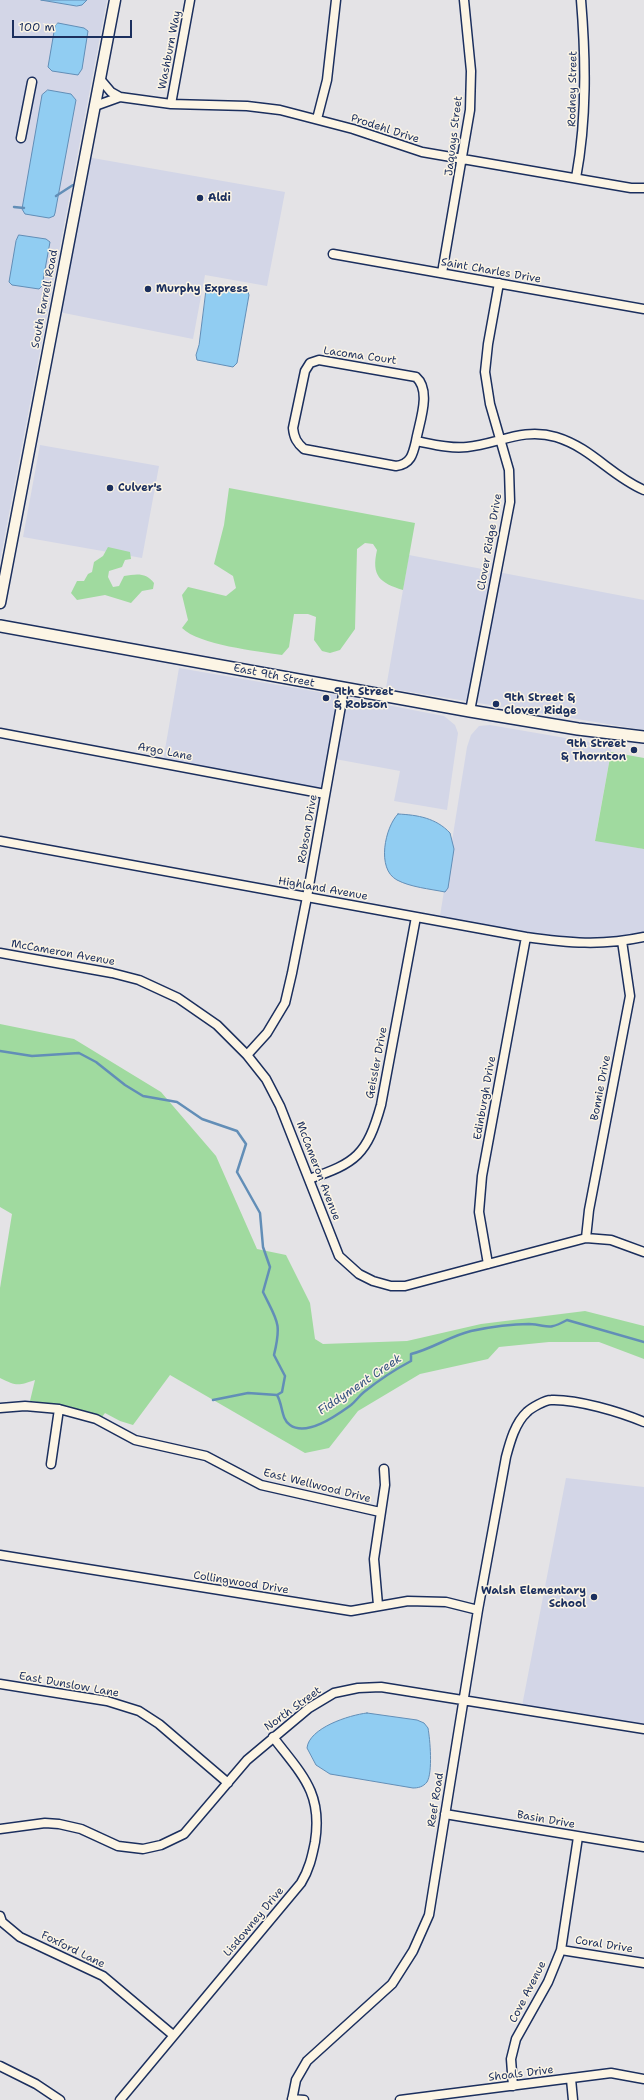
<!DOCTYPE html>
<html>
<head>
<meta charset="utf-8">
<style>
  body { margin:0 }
  #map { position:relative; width:644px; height:2100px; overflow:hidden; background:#e4e3e6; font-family:"Shantell Sans",sans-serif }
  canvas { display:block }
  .scale { position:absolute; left:12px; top:20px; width:120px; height:18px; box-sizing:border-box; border:2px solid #1b2f5e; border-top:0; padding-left:5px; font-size:12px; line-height:14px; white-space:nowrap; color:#1b2f5e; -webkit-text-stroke:3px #fcf5e5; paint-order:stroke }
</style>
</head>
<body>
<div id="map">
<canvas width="644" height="2100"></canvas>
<div class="scale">100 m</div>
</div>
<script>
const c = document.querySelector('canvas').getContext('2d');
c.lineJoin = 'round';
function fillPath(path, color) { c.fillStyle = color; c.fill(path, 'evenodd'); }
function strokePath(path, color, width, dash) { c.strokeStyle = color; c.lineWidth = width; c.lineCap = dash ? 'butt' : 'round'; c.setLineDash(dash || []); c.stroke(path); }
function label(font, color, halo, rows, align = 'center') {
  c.font = font + ' "Shantell Sans",sans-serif'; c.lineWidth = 3; c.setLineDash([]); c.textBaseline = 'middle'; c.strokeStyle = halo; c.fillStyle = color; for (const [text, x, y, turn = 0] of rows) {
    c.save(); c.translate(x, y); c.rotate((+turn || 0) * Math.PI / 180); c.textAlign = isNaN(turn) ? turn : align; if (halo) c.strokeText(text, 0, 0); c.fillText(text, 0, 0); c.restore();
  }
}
fillPath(new Path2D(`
  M0 0H107L0 561Z
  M87 157 285 192 267 286 205 275 193 339 59 312Z
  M40 445 159 466 142 558 23 537Z
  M409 555 644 600V730L386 688Z
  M179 668 330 694 444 716 455 725 458 733 447 810 394 801 400 771 335 759 328 798 162 767Z
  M490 725 612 746 595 840 644 849V933L618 938H555L440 916 467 747 471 735 479 726Z
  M566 1478 644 1487V1726L522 1706Z`), '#d3d6e7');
fillPath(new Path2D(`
  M229 488 415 523 403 590C380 583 371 576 377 550L373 544 365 543 357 549 355 629 340 650 330 653 322 651 314 640 316 617 308 614H294L289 647 282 655C257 651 199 645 182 628L188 620 182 595 188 587 226 596 236 588 233 576 214 564 224 525Z
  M108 547 130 552 131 559 125 560 122 567 109 571 108 577 113 587 119 586 124 576C136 574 146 572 154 583L153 589 142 591 131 603 105 595 77 600 71 593 77 581H84L88 574 92 572 94 562 103 556Z
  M611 752 644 758V849L595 841Z
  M0 1024 74 1039 161 1092 216 1156 257 1249 286 1255 310 1303 315 1339 323 1344 407 1341 481 1324 585 1311 644 1326V1359L599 1342H549L499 1347 488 1359 420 1374 358 1411 329 1448 305 1453 170 1375 133 1425 120 1421 105 1413 102 1417 68 1406 30 1401 35 1380C18 1386 16 1386 0 1378V1288L12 1214 0 1207Z`), '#a0da9f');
const water = new Path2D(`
  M41 0H87L82 5 77 6Z
  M58 23 84 28 88 31 82 69 78 75 52 71 48 67 55 26Z
  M48 90 71 94 76 100 55 213 54 216 49 218 25 214 22 209 42 95Z
  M19 235 46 239 50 242 42 286 39 289 12 285 9 282 16 241Z
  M207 285 248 292 249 295 237 363 233 367 197 360 196 355 199 345Z
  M398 814C418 815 436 818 450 833L454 849 448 888 445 892C430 889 410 887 397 880 376 869 385 827 398 814Z
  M367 1713 417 1720 424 1723 428 1728C430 1739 433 1772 427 1782 423 1787 418 1788 413 1788L330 1774 316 1765 307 1748C309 1728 349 1715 367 1713Z`);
fillPath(water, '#91cdf2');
strokePath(water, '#628eb7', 1);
strokePath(new Path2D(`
  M56 196 73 185
  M14 207 24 208
  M0 1051 32 1056 79 1053 96 1062 125 1085 143 1096 177 1102 202 1119 237 1131 246 1144 237 1172 260 1213 263 1247 270 1267 263 1292C277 1321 282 1322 274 1355L285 1376 282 1392 277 1395
  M277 1395C283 1405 281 1419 290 1425 307 1437 337 1415 351 1405 356 1401 359 1396 364 1392 379 1380 394 1370 411 1361V1354C432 1349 450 1336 471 1331 490 1327 510 1324 529 1324 549 1325 547 1331 567 1320L644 1342
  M213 1400 248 1393 277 1395`), '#628eb7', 2.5);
const minor = new Path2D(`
  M100 79 111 92 120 97 171 104 247 106 280 110 353 129 422 152 631 188H644
  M171 104 190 0
  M95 106 120 97
  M317 119 327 80 336 0
  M21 138 32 82
  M576 178C587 119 586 60 581 0
  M333 254 644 309
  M442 273 470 110 471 71 464 0
  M416 441C413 454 411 464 396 466L304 449C297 443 294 438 293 428L305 371 310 363 319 360 416 377C432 391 419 423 416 441 432 444 450 449 467 447 498 444 523 427 556 437 592 448 611 476 644 490
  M470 711 510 502 509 470 490 404 485 372 488 344 499 283
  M0 733 325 794
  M0 841 526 937C568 943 602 946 644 937
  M0 953 112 973 139 980 178 998 217 1025 247 1055 266 1079 280 1106 339 1256 359 1274 373 1281 391 1286H405L586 1238 611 1240 644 1252
  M247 1055 267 1033 285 1003 292 973 307 897 344 689
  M309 1179C356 1163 367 1155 381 1105L416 917
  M586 1238 589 1210 630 996 622 941
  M488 1264 479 1212 482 1176 526 937
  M0 1408 25 1406 59 1409 96 1419 135 1440 206 1456 261 1485 380 1512
  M51 1464 59 1409
  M0 1555 351 1611 408 1601 446 1602 478 1610
  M378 1605 374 1559 385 1485 384 1469
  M0 1684 107 1701 139 1711 159 1724 228 1783
  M445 1814 644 1847
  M0 1829 45 1823 59 1824 81 1829 118 1846 143 1849 161 1845 184 1834 247 1760 309 1708 334 1693 358 1688 381 1687 644 1729
  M0 1916 2 1922 20 1937 103 1976 173 2035
  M561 1950 644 1963
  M0 2066 36 2084 60 2100
  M571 2079 573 2100
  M513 2086 511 2059 516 2039 548 1982 561 1950 578 1837
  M292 2099 304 2100
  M120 2100 301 1883C309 1870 312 1857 315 1842 323 1792 301 1774 273 1737
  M292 2100 296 2080 307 2061 392 1984 413 1951 429 1915 478 1610 506 1457C510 1442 515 1423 527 1412 531 1408 545 1400 551 1400 577 1399 620 1412 644 1422
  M400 2100 611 2073 644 2079`);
const tertiary = new Path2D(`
  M0 603 115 0`);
const secondary = new Path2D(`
  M0 626 470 711 578 729 644 737`);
strokePath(minor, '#1b2f5e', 11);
strokePath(tertiary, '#1b2f5e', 13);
strokePath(secondary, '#1b2f5e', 14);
strokePath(minor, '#fcf5e5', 8);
strokePath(tertiary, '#fcf5e5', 10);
strokePath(secondary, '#fcf5e5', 11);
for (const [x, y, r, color] of [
  [200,198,4,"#1b2f5e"],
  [148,289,4,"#1b2f5e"],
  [110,488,4,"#1b2f5e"],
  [326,698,4,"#1b2f5e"],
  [496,704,4,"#1b2f5e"],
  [634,750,4,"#1b2f5e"],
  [594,1597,4,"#1b2f5e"]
]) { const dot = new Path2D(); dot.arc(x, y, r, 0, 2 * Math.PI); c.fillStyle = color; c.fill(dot); strokePath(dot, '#fcf5e5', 1.5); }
label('11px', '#1b2f5e', '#fcf5e5', [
  ["Washburn Way",170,50,-79],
  ["Rodney Street",573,89,-89],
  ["Prodehl Drive",385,129,18],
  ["Jaquays Street",454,136,-83],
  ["Saint Charles Drive",491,271,10],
  ["South Farrell Road",45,299,-79],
  ["Lacoma Court",360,356,8],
  ["Clover Ridge Drive",490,542,-80],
  ["East 9th Street",274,676,11],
  ["Argo Lane",165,752,11],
  ["Robson Drive",308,829,-80],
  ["Highland Avenue",323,889,10],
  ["McCameron Avenue",63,953,10],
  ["Geissler Drive",377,1063,-79],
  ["Bonnie Drive",601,1088,-79],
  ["Edinburgh Drive",485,1098,-80],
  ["McCameron Avenue",318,1171,69],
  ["East Wellwood Drive",317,1486,14],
  ["Collingwood Drive",241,1583,9],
  ["East Dunslow Lane",69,1685,10],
  ["North Street",293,1709,-36],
  ["Reef Road",436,1800,-81],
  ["Basin Drive",546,1820,10],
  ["Lisdowney Drive",254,1922,-50],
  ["Coral Drive",604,1945,9],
  ["Foxford Lane",73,1950,26],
  ["Cove Avenue",528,1992,-63],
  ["Shoals Drive",521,2074,-7]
]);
label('bold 11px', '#1b2f5e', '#fcf5e5', [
  ["Aldi",208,198],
  ["Murphy Express",156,289],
  ["Culver's",118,488],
  ["9th Street",334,692],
  ["& Robson",334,705],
  ["9th Street &",504,698],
  ["Clover Ridge",504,711],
  ["9th Street",626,744,"right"],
  ["& Thornton",626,757,"right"],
  ["Walsh Elementary",586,1591,"right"],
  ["School",586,1604,"right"]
], 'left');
label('italic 12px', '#385683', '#fcf5e5', [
  ["Fiddyment Creek",360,1385,-34]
]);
</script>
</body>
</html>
